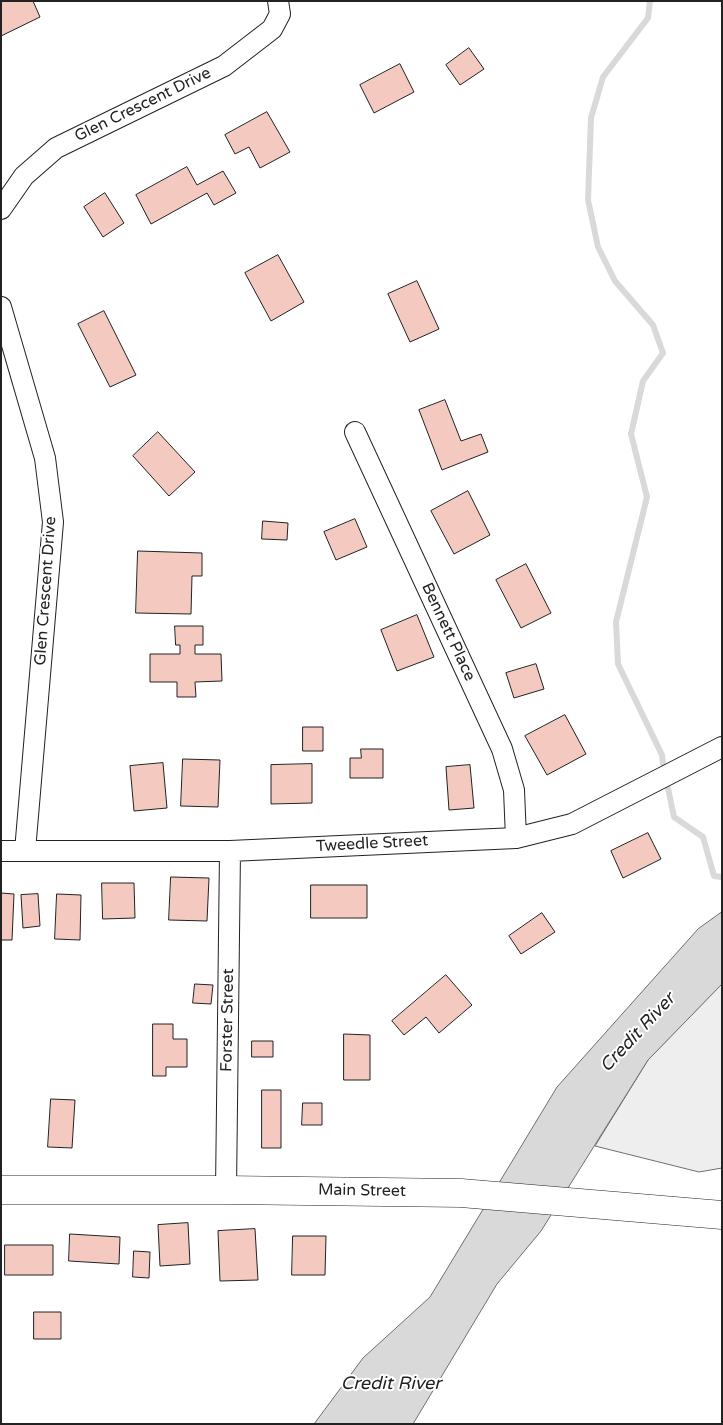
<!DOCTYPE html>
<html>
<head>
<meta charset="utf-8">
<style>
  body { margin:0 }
  #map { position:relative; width:723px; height:1425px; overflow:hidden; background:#fff; font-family:"Varela Round",sans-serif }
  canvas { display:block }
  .frame { position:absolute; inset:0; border:2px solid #222; pointer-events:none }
</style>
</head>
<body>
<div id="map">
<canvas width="723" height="1425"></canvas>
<div class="frame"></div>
</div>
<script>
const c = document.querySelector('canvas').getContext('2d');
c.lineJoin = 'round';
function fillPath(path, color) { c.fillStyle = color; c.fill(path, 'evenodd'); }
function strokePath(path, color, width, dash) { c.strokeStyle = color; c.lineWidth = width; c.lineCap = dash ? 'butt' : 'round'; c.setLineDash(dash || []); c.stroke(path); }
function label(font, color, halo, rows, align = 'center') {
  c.font = font + ' "Varela Round",sans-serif'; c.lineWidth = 4; c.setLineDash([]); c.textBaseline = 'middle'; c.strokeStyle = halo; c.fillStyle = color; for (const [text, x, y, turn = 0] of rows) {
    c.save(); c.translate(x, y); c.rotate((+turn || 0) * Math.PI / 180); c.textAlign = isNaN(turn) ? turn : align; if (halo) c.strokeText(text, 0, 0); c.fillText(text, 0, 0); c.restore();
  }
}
const green = new Path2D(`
  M722 984V1168L699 1172 595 1146 648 1060Z`);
fillPath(green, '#eee');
strokePath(green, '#6f6f6f', 1);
const water = new Path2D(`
  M722 912V984L648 1060 541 1231 497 1284 413 1424H314L363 1358 430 1297 557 1087 698 929Z`);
fillPath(water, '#d9d9d9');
strokePath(water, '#6f6f6f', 1);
strokePath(new Path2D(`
  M650 1 648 18 603 77 591 118 588 200 598 247 615 281 653 325 663 353 643 381 631 434 647 497 616 622 618 664 662 755 663 764
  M668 788 674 817 703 837 714 876 722 877`), '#d9d9d9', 6);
const building = new Path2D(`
  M1 1H33L40 17 1 36Z
  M469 48 484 69 460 85 446 65Z
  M400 64 414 92 374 113 360 85Z
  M267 112 290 152 260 168 249 147 235 154 225 135Z
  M187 167 197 185 223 171 236 193 214 205 207 193 151 224 136 195Z
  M105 193 124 223 103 237 84 207Z
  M278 255 304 302 271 321 245 273Z
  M417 281 439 329 410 342 388 294Z
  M104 311 136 375 110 387 78 324Z
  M445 400 461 441 481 434 488 452 442 470 419 410Z
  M158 432 195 472 169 496 133 456Z
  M468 491 490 535 454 554 431 511Z
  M355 519 367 547 336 560 324 532Z
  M263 521 288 523 287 540 262 539Z
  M138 551 202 553V576H192L191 614 136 613Z
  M526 564 551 613 521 628 496 580Z
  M417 615 434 657 397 671 381 630Z
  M175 626H203V645H195V654H221L222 681 195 682 196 697H177V682H150V654H180V645H176Z
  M536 664 544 689 514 698 506 673Z
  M565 715 586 754 547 775 525 736Z
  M303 727H323V751H303Z
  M361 749H383V778H350V758H361Z
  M183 759 220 760 218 807 181 806Z
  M163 763 167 808 134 811 130 766Z
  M312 764V803L271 804V765Z
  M470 765 474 808 449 810 446 767Z
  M648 833 661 859 623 878 611 851Z
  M171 877 209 878 207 921 169 920Z
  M102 883H134L135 918 103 919Z
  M311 885H367V918H311Z
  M1 893 14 894 12 940H1Z
  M38 894 40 926 23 928 21 895Z
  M57 894 81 895 80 940 55 939Z
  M542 913 555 932 521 954 509 936Z
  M446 975 472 1005 439 1033 426 1017 404 1035 392 1021Z
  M195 984 213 985 211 1004 193 1003Z
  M153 1024H173V1039H187V1067H166V1076H153Z
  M344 1034 370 1035V1080H344Z
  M252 1041H273V1057H252Z
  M262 1090H281V1148H262Z
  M51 1099 75 1100 72 1148 48 1147Z
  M303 1103H322V1125H302Z
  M188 1223 190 1264 160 1266 158 1225Z
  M255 1229 258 1280 220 1281 218 1231Z
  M70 1234 120 1237 119 1264 69 1261Z
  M293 1236H326L325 1275H292Z
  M5 1245H53V1275H5Z
  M134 1251 150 1252 149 1278 133 1277Z
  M34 1312H61V1339H34Z`);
fillPath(building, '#f3c9c0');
strokePath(building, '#222', 1);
const street = new Path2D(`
  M1 209 24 176 56 148 224 66 272 29 280 14 278 1
  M1 307 45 458 53 522 25 851
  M355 432 502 749 514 790 516 838
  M1 851H230L516 838 572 824 722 747
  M226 1190 230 851`);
const secondary = new Path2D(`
  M1 1190H226L461 1193 722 1215`);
strokePath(street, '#222', 22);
strokePath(secondary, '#222', 29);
strokePath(street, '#fff', 20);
strokePath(secondary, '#fff', 28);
label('16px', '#222', '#fff', [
  ["Glen Crescent Drive",143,105,-26],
  ["Glen Crescent Drive",46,591,-86],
  ["Bennett Place",448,632,65],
  ["Tweedle Street",372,844,-3],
  ["Forster Street",228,1020,-89],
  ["Main Street",362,1191,1]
]);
label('italic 18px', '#222', '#fff', [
  ["Credit River",638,1033,-47],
  ["Credit River",391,1384]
]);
</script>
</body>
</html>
